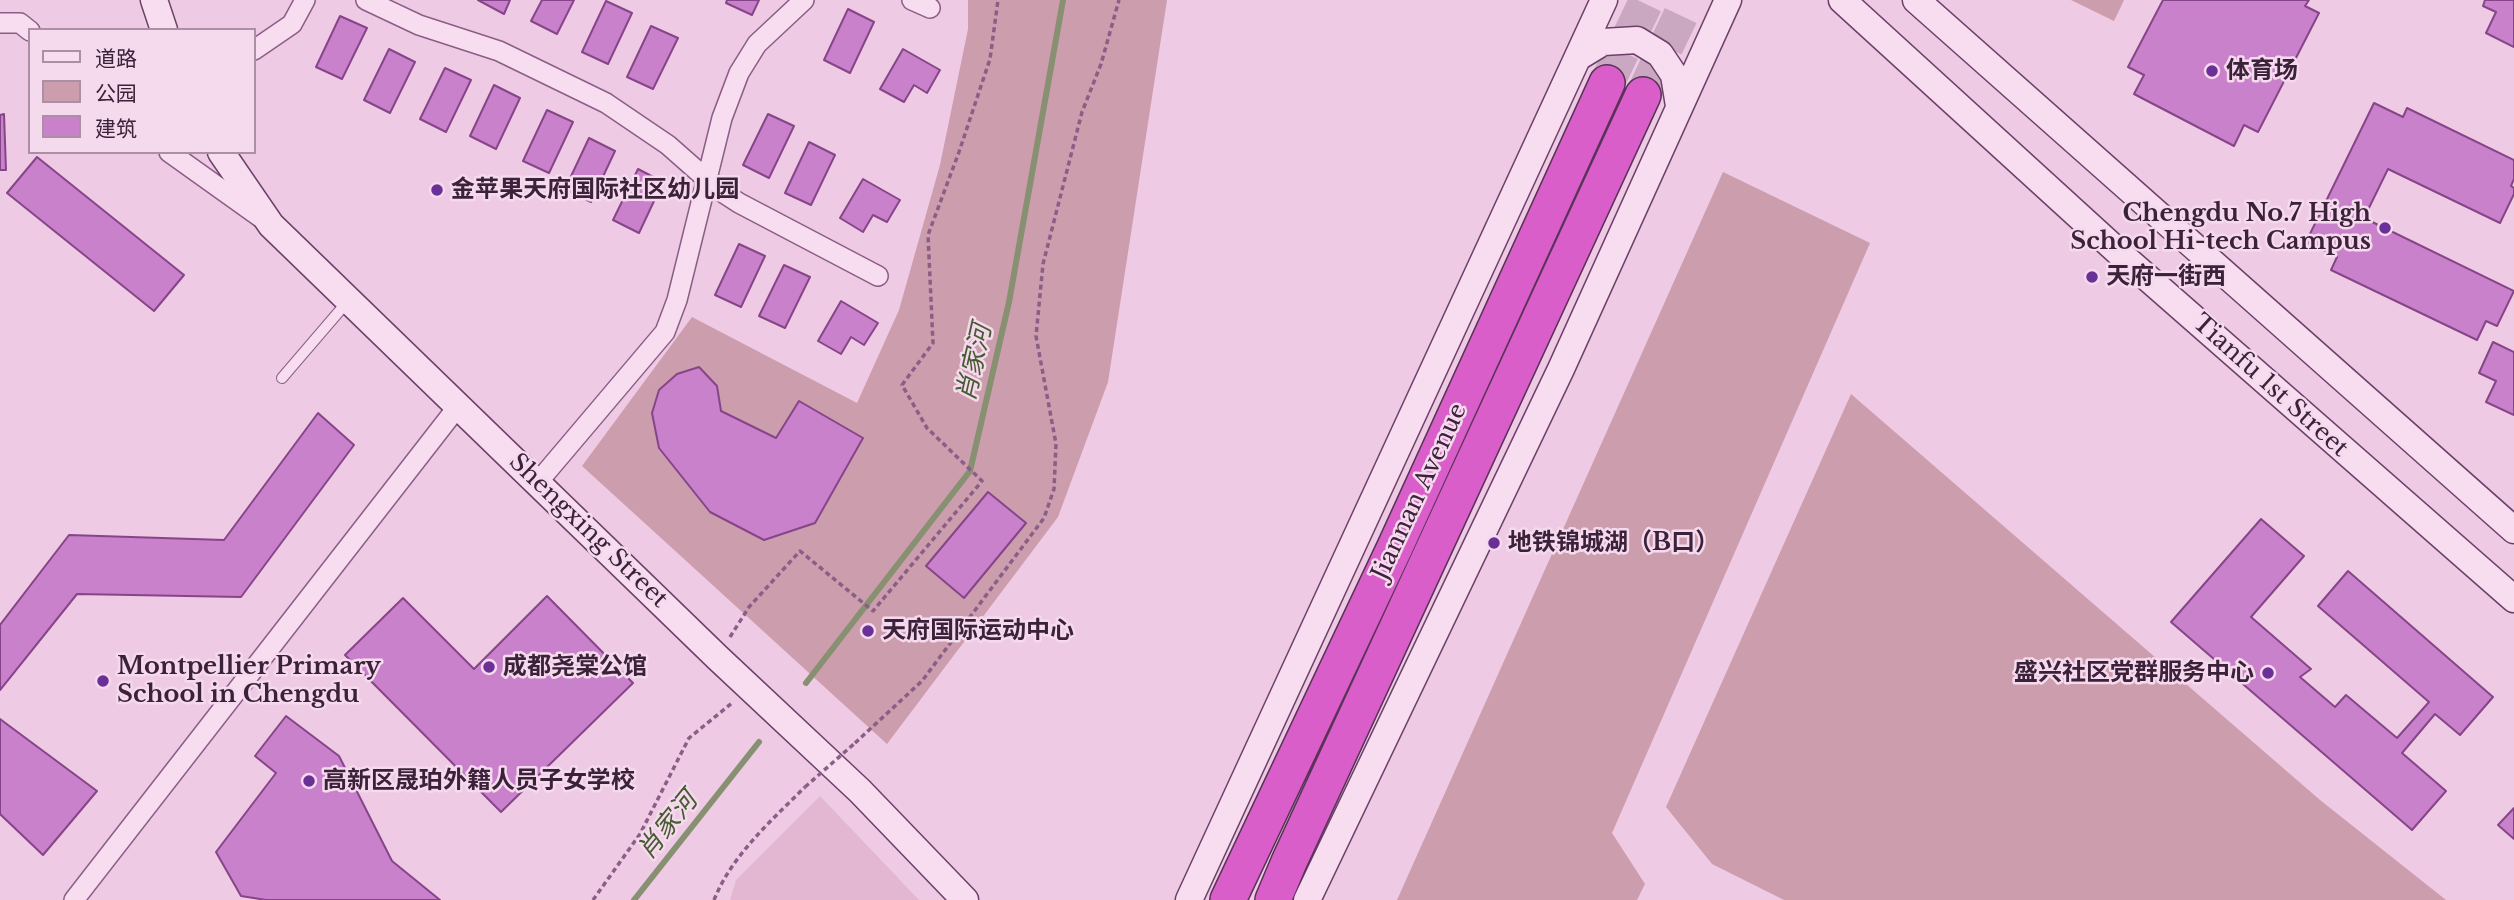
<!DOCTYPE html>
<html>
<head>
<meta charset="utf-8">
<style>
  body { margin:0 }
  #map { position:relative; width:2514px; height:900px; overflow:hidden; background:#eecae4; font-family:"Libre Baskerville","Noto Sans SC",serif }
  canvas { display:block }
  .legend { position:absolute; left:28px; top:28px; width:228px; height:126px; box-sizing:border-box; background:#f5d9ed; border:2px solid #ab8fa5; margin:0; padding:9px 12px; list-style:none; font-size:21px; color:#3b213a }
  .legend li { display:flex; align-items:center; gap:14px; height:35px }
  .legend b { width:35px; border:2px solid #ab8fa5 }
</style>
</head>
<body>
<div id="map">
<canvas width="2514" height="900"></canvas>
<ul class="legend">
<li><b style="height:9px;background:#f8ddf1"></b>道路</li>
<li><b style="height:19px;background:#cc9dac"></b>公园</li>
<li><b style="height:19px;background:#ca81cb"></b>建筑</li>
</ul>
</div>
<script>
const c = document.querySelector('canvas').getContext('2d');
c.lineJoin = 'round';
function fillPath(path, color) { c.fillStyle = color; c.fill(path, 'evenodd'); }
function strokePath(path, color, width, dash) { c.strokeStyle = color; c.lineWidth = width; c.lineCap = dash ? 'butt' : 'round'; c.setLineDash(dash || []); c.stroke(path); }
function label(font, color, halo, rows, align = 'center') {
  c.font = font + ' "Libre Baskerville","Noto Sans SC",serif'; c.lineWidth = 5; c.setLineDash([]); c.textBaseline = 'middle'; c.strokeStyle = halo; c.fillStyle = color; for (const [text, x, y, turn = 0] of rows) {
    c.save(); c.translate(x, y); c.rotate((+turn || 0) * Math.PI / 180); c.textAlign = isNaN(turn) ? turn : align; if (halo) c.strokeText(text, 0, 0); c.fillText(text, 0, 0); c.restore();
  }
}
fillPath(new Path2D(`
  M820 796 919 900H730L736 880Z`), '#e3b7d1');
fillPath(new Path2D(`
  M968 0H1167L1108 382 1058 517 887 744 582 466 692 317 857 403 899 310 940 165 968 29Z
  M2071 0H2124L2114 21Z
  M1723 172 1870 243 1612 833 1645 884 1637 900H1397Z
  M1851 394 2320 800 2446 900H1784L1712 864 1666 807Z`), '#cc9dac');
strokePath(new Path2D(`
  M806 683 970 471 1009 302 1063 0
  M634 900 759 742`), '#879171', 6);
const building = new Path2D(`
  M478 0H510L504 14Z
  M542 0H574L557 34 531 21Z
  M727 0H759L752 15 726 3Z
  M2163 0H2309L2305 6 2319 13 2258 132 2244 125 2234 146 2134 94 2144 75 2128 67Z
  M2485 0H2514V47L2486 33 2496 12 2483 6Z
  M606 1 632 13 608 64 582 52Z
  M848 9 874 22 850 73 824 60Z
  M340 16 367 28 342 79 316 67Z
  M651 26 678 38 653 89 627 77Z
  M389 49 415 62 390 113 364 100Z
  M903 49 940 70 927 93 914 85 904 102 880 89Z
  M445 68 471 80 446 132 420 119Z
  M494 85 520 98 496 149 470 136Z
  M2374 103 2403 117 2407 108 2514 160V179L2511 186 2514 188V194L2500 223 2388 169 2364 218 2514 291 2497 326 2486 321 2477 340 2331 270 2337 257 2306 242Z
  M547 110 573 122 549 173 523 161Z
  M4 114 6 170H0V115Z
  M768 114 794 126 769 178 743 165Z
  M589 138 615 151 591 202 565 189Z
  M809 142 835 155 811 205 785 193Z
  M37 157 184 275 154 311 7 193Z
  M638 169 663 182 639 233 613 220Z
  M863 179 900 200 887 222 873 215 863 232 840 218Z
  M739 244 765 256 741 307 715 295Z
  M784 265 810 277 785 328 759 316Z
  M841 301 878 323 864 345 851 337 841 354 818 341Z
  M2493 342 2514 352V415L2486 402 2496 381 2479 373Z
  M699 367 717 386 721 411 776 438 799 401 863 438 815 523 764 540 710 512 659 448 652 413 659 390 677 374Z
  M318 413 354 445 241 597 77 594 0 690V625L69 535 224 540Z
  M988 492 1026 523 964 598 926 566Z
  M2261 519 2304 556 2251 617 2311 669 2300 677 2335 707 2346 695 2397 738 2429 702 2318 606 2348 571 2493 697 2460 735 2435 714 2402 753 2446 791 2412 830 2171 622Z
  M547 596 633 683 501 812 345 655 403 598 474 669Z
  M286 716 339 756 392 861 440 900H266L241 896 216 852 276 773 255 756Z
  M0 719 97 791 43 855 0 814Z
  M2514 808V839L2498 825Z`);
fillPath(building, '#ca81cb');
strokePath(building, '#874589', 2);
strokePath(new Path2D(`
  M1607 83 1647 0
  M1643 95 1688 0`), '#caa8c2', 35, [35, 18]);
const lane = new Path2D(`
  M282 378 348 301`);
const street = new Path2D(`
  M366 0 419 25 499 51 606 103 668 145 719 190 739 203 878 276
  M912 0 930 8
  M0 23H20L30 31
  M254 50 292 24 305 0
  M169 152 260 217
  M538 482 665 332 677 300 722 118 739 73 757 44 804 0
  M74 900 459 405`);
const secondary = new Path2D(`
  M154 0 164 30
  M1842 0 2126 259 2514 599
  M1916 0 2514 530
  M1580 56 1603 42 1637 40 1660 54 1674 75 1679 106
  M221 152 271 225 718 658 860 791 965 900
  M1189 900 1604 0
  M1307 900 1561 369 1728 0`);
const highway = new Path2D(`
  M1228 900 1395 547 1607 83
  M1273 900 1289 862 1643 95`);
strokePath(lane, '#8a5e86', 12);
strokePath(street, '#8a5e86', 22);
strokePath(secondary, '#6c4169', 29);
strokePath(highway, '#593257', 38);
strokePath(new Path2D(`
  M730 637 749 607 800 551 873 611 982 481 927 428 902 385 933 343 928 235 959 152 990 59 998 0
  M855 743 922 681 1044 518 1054 489 1056 444 1036 336 1043 264 1082 112 1101 64 1119 0
  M593 900 640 834 689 738 732 703
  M714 900C732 855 771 821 805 787`), '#8a5e86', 3.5, [5, 3.5]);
strokePath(lane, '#f8ddf1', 10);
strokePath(street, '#f8ddf1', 19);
strokePath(secondary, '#f8ddf1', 26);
strokePath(highway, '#d95ec9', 35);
strokePath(new Path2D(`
  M805 787 855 743`), '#8a5e86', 3.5, [5, 3.5]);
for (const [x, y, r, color] of [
  [2212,71,7,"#6a3098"],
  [437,190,7,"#6a3098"],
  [2385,228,7,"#6a3098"],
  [2092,277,7,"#6a3098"],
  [1494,543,7,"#6a3098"],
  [868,631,7,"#6a3098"],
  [489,667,7,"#6a3098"],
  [2268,673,7,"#6a3098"],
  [103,681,7,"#6a3098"],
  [309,781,7,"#6a3098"]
]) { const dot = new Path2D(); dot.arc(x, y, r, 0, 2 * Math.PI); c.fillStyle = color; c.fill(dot); strokePath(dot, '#f5d9ed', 2.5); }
label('bold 24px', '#3b213a', '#f5d9ed', [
  ["体育场",2226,71],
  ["金苹果天府国际社区幼儿园",451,190],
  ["Chengdu No.7 High",2371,214,"right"],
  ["School Hi-tech Campus",2371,242,"right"],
  ["天府一街西",2106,277],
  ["地铁锦城湖（B口）",1508,543],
  ["天府国际运动中心",882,631],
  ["Montpellier Primary",117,667],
  ["School in Chengdu",117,695],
  ["成都尧棠公馆",503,667],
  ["盛兴社区党群服务中心",2254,673,"right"],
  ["高新区晟珀外籍人员子女学校",323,781]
], 'left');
label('24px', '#3b213a', '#f5d9ed', [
  ["Tianfu 1st Street",2270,386,42],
  ["Jiannan Avenue",1420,492,-65],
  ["Shengxing Street",588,531,44]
]);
label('italic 26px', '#465b31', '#f5d9ed', [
  ["肖家河",975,363,-77],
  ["肖家河",668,826,-51]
]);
</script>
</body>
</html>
